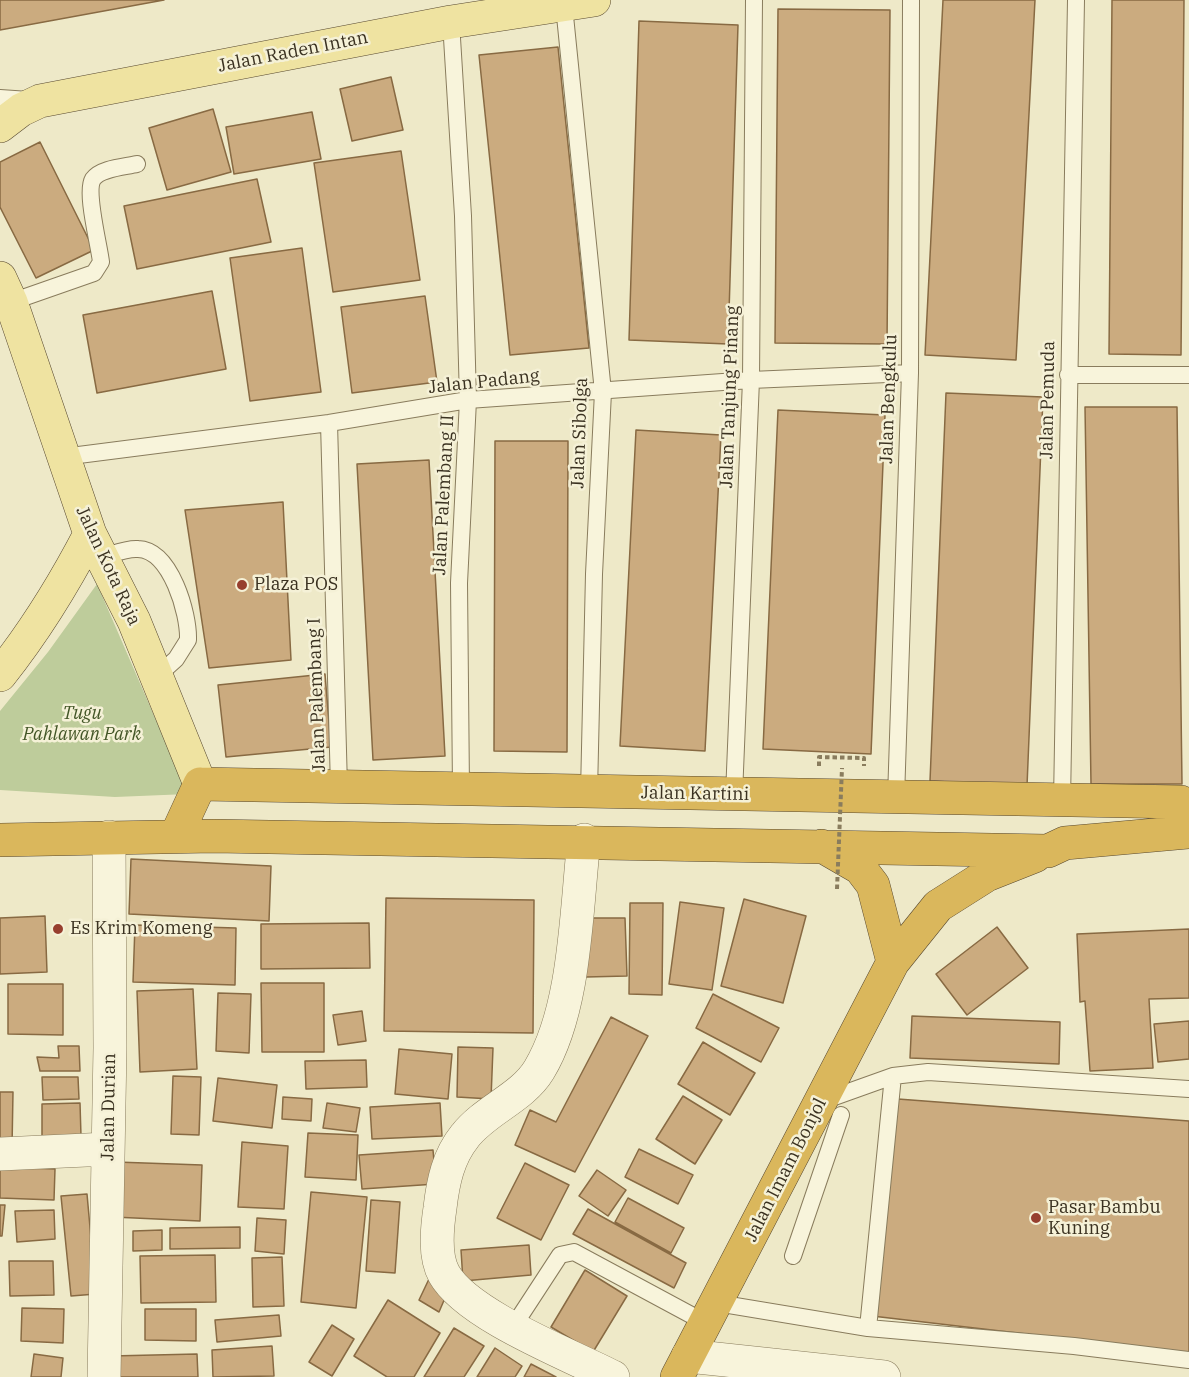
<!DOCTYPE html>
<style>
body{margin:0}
canvas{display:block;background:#eee9c8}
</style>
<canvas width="1189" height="1377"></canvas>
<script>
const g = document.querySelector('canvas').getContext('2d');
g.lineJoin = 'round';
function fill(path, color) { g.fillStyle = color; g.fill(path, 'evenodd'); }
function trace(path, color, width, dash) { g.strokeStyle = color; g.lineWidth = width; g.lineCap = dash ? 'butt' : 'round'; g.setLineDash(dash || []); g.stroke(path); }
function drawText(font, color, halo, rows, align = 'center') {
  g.font = font + ' "IBM Plex Serif",serif'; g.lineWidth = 5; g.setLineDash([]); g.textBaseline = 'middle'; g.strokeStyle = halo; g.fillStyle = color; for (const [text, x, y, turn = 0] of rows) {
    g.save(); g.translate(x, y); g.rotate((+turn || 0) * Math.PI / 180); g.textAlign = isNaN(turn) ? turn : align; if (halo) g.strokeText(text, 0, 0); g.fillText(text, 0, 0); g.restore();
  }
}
fill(new Path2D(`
 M97 584 188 794 115 797 0 790V711L48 652Z`), '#becc9b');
const building = new Path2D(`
 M0 0H164L0 30Z
 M943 0H1035L1016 360 925 355Z
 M1112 0H1184L1181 355 1109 354Z
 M778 9 890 10 887 344 775 343Z
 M639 21 738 25 728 344 629 340Z
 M558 47 589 348 510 355 479 55Z
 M391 77 403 130 352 141 340 89Z
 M213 109 231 172 167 190 149 128Z
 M312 112 321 159 234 174 226 127Z
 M40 142 94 250 36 278 0 207V162Z
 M401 151 420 280 333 292 314 163Z
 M257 179 271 242 137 269 124 206Z
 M302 248 321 392 250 401 230 258Z
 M212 291 226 369 97 393 83 315Z
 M425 296 437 382 352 393 341 307Z
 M946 393 1043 397 1027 786 930 781Z
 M1085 407H1177L1182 784H1091Z
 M778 410 885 415 871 754 763 749Z
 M636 430 721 435 705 751 620 746Z
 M495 441H568L567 752 494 751Z
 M429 460 445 756 373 760 357 464Z
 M283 502 291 660 209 668 185 510Z
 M325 674 331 747 226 757 218 685Z
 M131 859 271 866 269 921 129 914Z
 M386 898 534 900 533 1033 384 1031Z
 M744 899 806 916 783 1003 721 986Z
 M680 902 724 908 712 990 669 984Z
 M630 903H663L662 995 629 994Z
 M45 916 47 972 0 974V918Z
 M585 918H625L627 976 586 977Z
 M369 923 370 968 261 969V924Z
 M135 925 236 928 235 985 133 982Z
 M997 927 1028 968 967 1015 936 974Z
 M1189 929V998L1149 999 1153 1068 1090 1071 1085 1001 1080 1002 1077 934Z
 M261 983H324V1052H262Z
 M8 984H63V1035L8 1034Z
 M193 989 197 1069 140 1072 137 991Z
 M218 993 251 994 249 1053 216 1051Z
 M713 994 779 1028 761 1062 696 1028Z
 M362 1011 366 1041 338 1045 333 1015Z
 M912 1016 1060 1022 1059 1064 910 1058Z
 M611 1017 648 1036 575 1172 515 1145 530 1110 556 1122Z
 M1189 1021V1059L1158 1062 1154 1024Z
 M703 1042 755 1073 730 1115 678 1084Z
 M58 1046H79L80 1071H40L37 1057 59 1058Z
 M458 1047 493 1048 491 1099 457 1097Z
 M399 1049 452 1054 448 1099 395 1094Z
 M366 1060 367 1087 306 1089 305 1061Z
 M173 1076 201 1077 199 1135 171 1134Z
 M42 1077H78L79 1099 43 1100Z
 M218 1078 277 1085 272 1128 213 1121Z
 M0 1092H13L12 1148H0Z
 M683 1096 722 1120 695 1164 656 1139Z
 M283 1097 312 1099 311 1121 282 1119Z
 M898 1099 1189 1121V1353L872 1316Z
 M80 1103 81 1136H42V1104Z
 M327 1103 360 1108 356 1132 323 1128Z
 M440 1103 442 1136 372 1139 370 1107Z
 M308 1133 358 1135 356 1180 305 1177Z
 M242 1142 288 1146 284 1209 238 1207Z
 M639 1149 693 1175 678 1204 625 1177Z
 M433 1150 436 1184 362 1189 359 1155Z
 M116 1162 202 1165 200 1221 113 1217Z
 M525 1163 569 1185 541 1240 497 1218Z
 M0 1167 55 1169 54 1200 0 1198Z
 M597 1170 626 1190 608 1216 579 1196Z
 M311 1192 367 1197 356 1308 301 1302Z
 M87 1194 96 1294 71 1296 61 1196Z
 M628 1198 684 1228 671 1253 615 1222Z
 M371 1200 400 1202 395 1273 366 1271Z
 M0 1205H5L2 1236H0Z
 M588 1209 686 1263 674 1288 573 1234Z
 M54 1210 55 1239 17 1242 15 1211Z
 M257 1218 286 1220 284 1254 255 1251Z
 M240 1227V1248L170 1249V1228Z
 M162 1230V1250L133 1251V1231Z
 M529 1245 531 1275 463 1281 461 1250Z
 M215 1255 216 1302 141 1303 140 1256Z
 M282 1257 284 1306 253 1307 252 1258Z
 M9 1261H53L54 1295 10 1296Z
 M585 1270 627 1296 593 1352 551 1327Z
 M429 1279 448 1291 439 1312 419 1300Z
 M388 1300 440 1333 414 1377H387L354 1356Z
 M22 1308 64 1309 63 1343 21 1341Z
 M145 1309H196V1341L145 1340Z
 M279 1315 281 1336 217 1342 215 1320Z
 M332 1325 354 1339 332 1376 309 1362Z
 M454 1328 484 1346 464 1377H424Z
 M272 1346 274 1376 213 1377 212 1350Z
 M495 1348 522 1366 515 1377H477Z
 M34 1354 63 1358 61 1377H31Z
 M197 1354 198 1377H111V1356Z
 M531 1364 556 1377H524Z`);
fill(building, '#cbab7f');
trace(building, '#886a43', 1.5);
const lane = new Path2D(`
 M564 6 603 392 594 574 589 792
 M451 22 463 216 468 400 459 583 461 789
 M0 98 29 100
 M11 302 94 273 101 262C99 244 85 192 93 179 101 168 124 167 137 164
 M1068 375H1189
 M329 423 339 787
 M63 457 329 423 468 400 751 380 910 373
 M102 557C113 554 127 548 138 549 171 550 189 614 188 640L176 659 156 677
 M734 795 751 380 754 0
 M896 798 910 373 911 0
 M1062 801 1076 0
 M823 1101 893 1076 928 1072 1189 1089
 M793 1256 841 1115
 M717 1303 868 1328 1074 1346 1189 1360
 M513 1327 560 1255 574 1252 706 1323
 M868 1328 893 1076`);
const street = new Path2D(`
 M584 840C576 910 576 1009 539 1070 522 1098 485 1110 465 1136 448 1157 443 1182 440 1208 437 1228 434 1256 444 1274 467 1315 570 1355 613 1377
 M0 1154 108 1149
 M688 1356 884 1377
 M104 1377 110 1048 109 837`);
const primary = new Path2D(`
 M0 126 21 110 40 101 451 22 594 0
 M0 278 11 302 90 534 134 621 200 784
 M0 675C35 631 64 584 90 534`);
const highway = new Path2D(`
 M200 784 1181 802 1189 807
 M176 836 200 784
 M0 840 214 836 1048 851 1065 843 1189 832
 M822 846 860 868 873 885 893 962
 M677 1377 893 962 938 906 987 875 1035 856`);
trace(lane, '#897c5d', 18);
trace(street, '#897c5d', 34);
trace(primary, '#584931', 34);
trace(highway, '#584931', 34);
trace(new Path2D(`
 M819 766V757L864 758V766`), '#897c5d', 4, [4.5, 3]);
trace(lane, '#f8f4db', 16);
trace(street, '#f8f4db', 33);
trace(primary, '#efe3a1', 33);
trace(highway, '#dab75c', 33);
trace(new Path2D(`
 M837 889 842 768`), '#897c5d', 4, [4.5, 3]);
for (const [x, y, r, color] of [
 [242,585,6,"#973f2e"],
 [58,929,6,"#973f2e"],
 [1036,1218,6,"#973f2e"]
]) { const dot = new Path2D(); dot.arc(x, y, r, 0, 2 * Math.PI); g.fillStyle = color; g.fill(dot); trace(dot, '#f5f1d7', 2); }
drawText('18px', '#3a3120', '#f5f1d7', [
 ["Jalan Raden Intan",293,52,-11],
 ["Jalan Padang",484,382,-6],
 ["Jalan Tanjung Pinang",730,397,-88],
 ["Jalan Bengkulu",889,399,-88],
 ["Jalan Pemuda",1048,400,-89],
 ["Jalan Sibolga",580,433,-88],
 ["Jalan Palembang II",444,495,-87],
 ["Jalan Kota Raja",108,566,65],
 ["Jalan Palembang I",317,695,-92],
 ["Jalan Kartini",695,794,1],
 ["Jalan Durian",109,1107,-89],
 ["Jalan Imam Bonjol",786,1170,-63]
]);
drawText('18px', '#3a3120', '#f5f1d7', [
 ["Plaza POS",254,585],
 ["Es Krim Komeng",70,929],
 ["Pasar Bambu",1048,1208],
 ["Kuning",1048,1229]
], 'left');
drawText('italic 18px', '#435627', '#f5f1d7', [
 ["Tugu",82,714],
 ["Pahlawan Park",82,735]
]);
</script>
